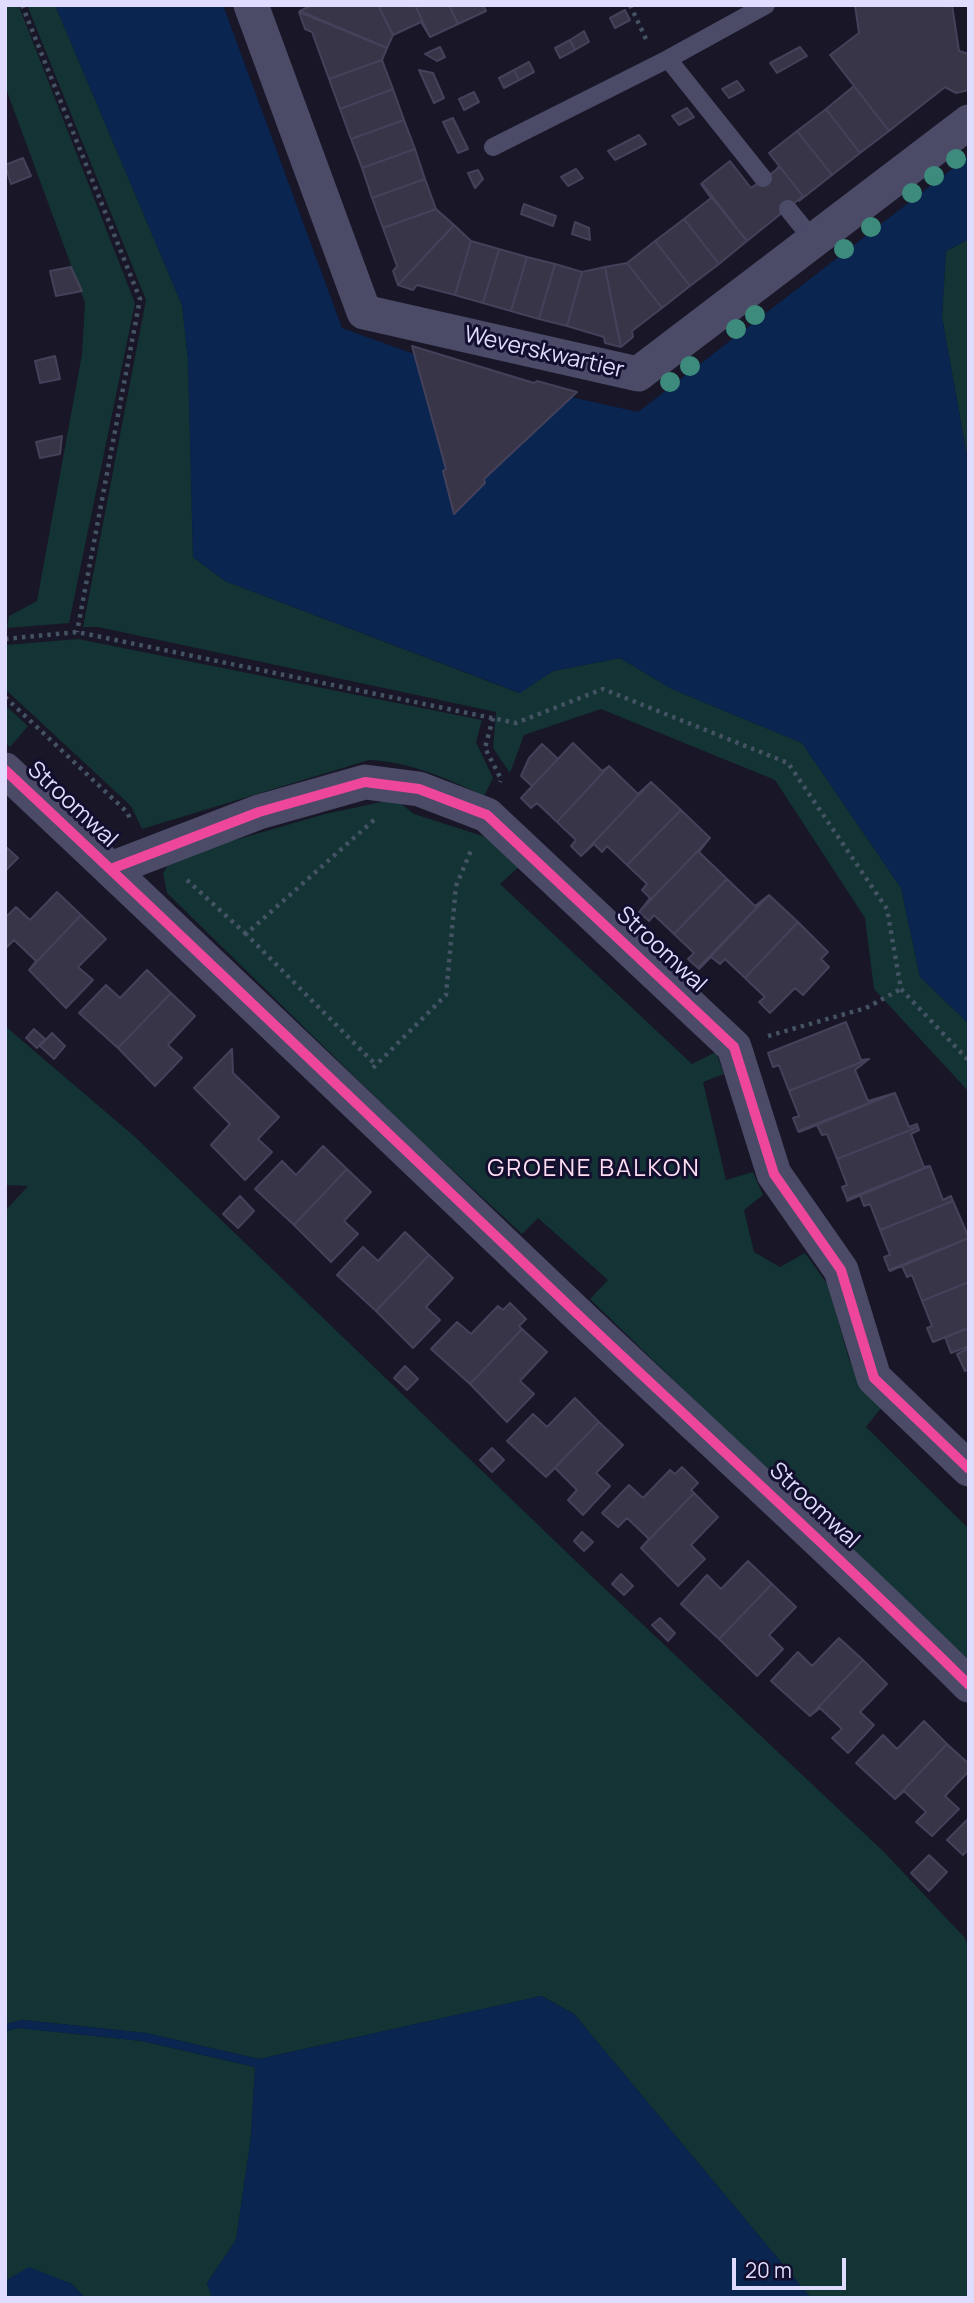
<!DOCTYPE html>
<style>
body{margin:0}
#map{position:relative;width:974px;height:2303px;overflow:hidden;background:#181627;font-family:Manrope,sans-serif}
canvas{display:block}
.frame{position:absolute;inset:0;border:7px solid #dfdcff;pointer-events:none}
.scale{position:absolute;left:732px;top:2258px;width:114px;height:32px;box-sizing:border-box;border:4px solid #dfdcff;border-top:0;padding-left:9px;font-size:21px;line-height:24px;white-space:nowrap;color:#dfdcff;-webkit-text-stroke:5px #130f2e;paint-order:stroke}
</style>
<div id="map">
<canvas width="974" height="2303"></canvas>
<div class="frame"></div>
<div class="scale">20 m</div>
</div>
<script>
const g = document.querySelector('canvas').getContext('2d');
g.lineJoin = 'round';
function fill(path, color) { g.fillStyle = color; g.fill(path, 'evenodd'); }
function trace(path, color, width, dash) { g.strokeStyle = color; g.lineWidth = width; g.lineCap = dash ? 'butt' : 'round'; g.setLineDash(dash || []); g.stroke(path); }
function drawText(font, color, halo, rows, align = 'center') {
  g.font = font + ' Manrope,sans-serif'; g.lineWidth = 6; g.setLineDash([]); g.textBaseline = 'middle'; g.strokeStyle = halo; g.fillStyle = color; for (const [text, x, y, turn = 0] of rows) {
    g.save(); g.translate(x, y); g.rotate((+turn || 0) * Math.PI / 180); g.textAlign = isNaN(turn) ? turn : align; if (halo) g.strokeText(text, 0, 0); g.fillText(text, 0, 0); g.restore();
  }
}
fill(new Path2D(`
 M5 5H18L20 9 135 303 69 623 7 628 9 616 37 601 82 354 85 303 5 86Z
 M27 5H55L182 305 188 359 193 557 225 581 519 693 553 671 620 658 672 689 802 743 901 888 920 977 969 1024V1092L874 989 865 918 775 780 601 709 524 735 510 773 493 748 496 712 98 627H83L146 300Z
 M969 239V467L942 317 946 251Z
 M78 639 482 720 476 742 493 778 484 796C446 778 411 762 369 760L142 829 131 806 5 689V645Z
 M5 705 28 726 10 747 5 743Z
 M395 799 414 814 495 840 520 866 500 884 692 1064 716 1052 724 1074 703 1082 726 1180 753 1172 763 1195 744 1210 754 1252 780 1267 805 1253 828 1285 849 1359 861 1385 882 1407 866 1427 969 1529V1666L590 1299 608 1280 538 1218 522 1234 408 1129 167 893 163 873 173 858 325 814Z
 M5 1026 134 1136 585 1570 884 1852 965 1938 969 1950V2298H811L574 2014 542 1996 259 2059 146 2033 23 2020 5 2024V1211L28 1186 5 1185Z
 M18 2028 142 2041 255 2067 251 2137 236 2240 207 2283 212 2298H85L72 2284 29 2268 5 2281V2031Z`), '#133334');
fill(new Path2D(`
 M55 5H223L342 328 414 354 446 469 455 513 485 483 484 479 571 397 638 412 969 156V239L946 251 942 317 969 467V1024L920 977 901 888 802 743 672 689 620 658 553 671 520 693 225 581 193 557 188 359 182 305Z
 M541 1996 574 2014 811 2298H212L207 2283 236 2240 251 2137 255 2067 142 2041 18 2028 5 2031V2024L23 2020 146 2033 259 2059Z
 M29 2267 72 2284 85 2298H5V2281Z`), '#092550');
const building = new Path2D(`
 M312 5H378L393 35 387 48 300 11Z
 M378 5H415L430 37 421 22 393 35Z
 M415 5H449L458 24 430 37Z
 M449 5H483L486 11 458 24Z
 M855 5H952L959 51 969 54V90L956 93 945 87 889 131 830 55 859 33Z
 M625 10 630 20 615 28 610 18Z
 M299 12 387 48 382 60 329 79 312 32 305 29Z
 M584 31 589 42 575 50 570 40Z
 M570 40 575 50 560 58 555 48Z
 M440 47 445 57 437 61 425 54Z
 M800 47 807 56 777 73 770 63Z
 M382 60 393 89 340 109 329 79Z
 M529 62 534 72 519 80 514 70Z
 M419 70 433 73 444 98 434 103Z
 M514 70 519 80 504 88 499 78Z
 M737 81 744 90 729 98 722 89Z
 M854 86 889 131 860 153 826 109Z
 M393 89 404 120 351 139 340 109Z
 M474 92 479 102 464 110 459 99Z
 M687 108 694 117 679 125 672 116Z
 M826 109 860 153 832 175 797 131Z
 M453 118 468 149 458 153 443 122Z
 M404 120 415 149 362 168 351 139Z
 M797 131 832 175 799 201 803 196 780 167 776 170 779 166 769 153Z
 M639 135 646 144 615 160 608 151Z
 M415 149 425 179 372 198 362 168Z
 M23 158 31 176 11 184 5 165Z
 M730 161 751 188 780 167 803 196 747 241 702 183Z
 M576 169 583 178 568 186 561 177Z
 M478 170 483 179 475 188 468 173Z
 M425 179 436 209 383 228 372 198Z
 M701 184 747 241 719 264 684 219 711 198Z
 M524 204 556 216 553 226 521 214Z
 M436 209 454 225 398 285 393 271 397 266 383 228Z
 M684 219 719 264 690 286 655 241Z
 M575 222 589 228 590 240 572 234Z
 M454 225 471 241 455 295 417 285 413 290 398 285Z
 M471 241 499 249 483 303 455 295Z
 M655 241 690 286 662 308 627 263Z
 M499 249 527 257 511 311 483 303Z
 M527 257 555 264 539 319 511 311Z
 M627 263 662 308 632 331 633 337 621 347 605 267Z
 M555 264 582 272 567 326 539 319Z
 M71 267 82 291 56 296 50 271Z
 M605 267 615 319 621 347 605 343 604 337 567 326 582 272Z
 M412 346 534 383 537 381 577 392 484 479 485 483 454 514 443 471 446 469Z
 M55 356 60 379 40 383 35 361Z
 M62 436 60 454 40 458 36 442Z
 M573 743 602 771 609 766 557 822 537 803 531 808 521 798Z
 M542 744 558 759 532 786 521 776 529 758Z
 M609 766 638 794 651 782 581 856 571 846 576 840 557 822Z
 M651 782 681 810 627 865 607 846 602 852 594 844 581 856Z
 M681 810 710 838 639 912 650 898 642 890 647 884 627 865Z
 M710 838 699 852 727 879 674 934 654 915 649 921 639 912Z
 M5 846 18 858 5 871Z
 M727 879 755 906 769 895 698 968 688 959 694 953 674 934Z
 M57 892 81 915 29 970 36 961 14 940 5 949V918L16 907 30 920Z
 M769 895 798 922 745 978 725 959 720 964 711 957 699 969Z
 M81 915 106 939 78 967 93 980 66 1008 29 970Z
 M798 922 828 952 821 959 829 967 803 995 795 988 770 1013 759 1002 765 997 745 978Z
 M147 970 171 993 118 1048 79 1013 106 985 120 998Z
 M171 993 195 1016 168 1045 182 1058 155 1086 118 1048Z
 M846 1022 861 1060 869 1059 789 1091 779 1065 773 1067 768 1053Z
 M34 1029 45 1039 37 1048 26 1038Z
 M52 1033 65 1046 54 1059 40 1046Z
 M232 1049 233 1073 279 1117 258 1139 272 1152 245 1180 211 1145 230 1124 194 1088Z
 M869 1059 855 1070 868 1101 895 1093 798 1131 793 1118 799 1116 789 1091Z
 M895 1093 909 1127 917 1124 918 1127 837 1159 827 1134 822 1135 817 1125 799 1132Z
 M918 1127 919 1130 911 1134 924 1167 930 1166 847 1199 842 1187 847 1185 837 1159Z
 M323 1146 347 1169 294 1225 255 1189 282 1161 296 1175Z
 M930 1166 943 1200 951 1196 953 1201 880 1230 870 1204 864 1206 860 1195 847 1201Z
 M347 1169 371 1192 344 1221 358 1234 331 1262 294 1225Z
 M240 1196 254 1211 238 1228 223 1214Z
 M953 1201 969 1238 889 1270 884 1257 890 1255 880 1230Z
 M405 1232 429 1255 376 1311 337 1275 363 1247 378 1261Z
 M969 1238V1282L922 1301 912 1275 907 1277 902 1266 890 1271Z
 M429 1255 453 1278 426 1307 440 1320 413 1348 376 1311Z
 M969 1282V1328L933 1342 927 1328 932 1326 922 1301Z
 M510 1303 526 1319 519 1326 522 1329 470 1384 431 1349 457 1322 471 1334 498 1306 503 1310Z
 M969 1328V1346L951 1353 945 1337Z
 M522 1329 547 1352 520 1381 534 1394 507 1422 470 1384Z
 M969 1348V1369L965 1371 957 1354Z
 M405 1366 418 1379 407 1390 394 1378Z
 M575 1398 599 1422 546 1477 507 1441 533 1414 547 1427Z
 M599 1422 623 1445 596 1473 610 1486 583 1515 568 1500 577 1490 555 1468 546 1477Z
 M492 1448 504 1460 492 1472 480 1460Z
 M682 1467 698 1483 691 1490 694 1493 641 1548 649 1539 627 1518 618 1527 602 1513 629 1485 643 1498 670 1470 675 1474Z
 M694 1493 718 1517 691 1545 705 1559 678 1586 641 1548Z
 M582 1532 593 1542 584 1551 574 1541Z
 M748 1561 772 1584 719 1639 681 1604 707 1575 721 1589Z
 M621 1574 633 1586 624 1595 612 1584Z
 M772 1584 796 1607 769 1635 783 1649 757 1676 719 1639Z
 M660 1618 675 1633 668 1641 652 1625Z
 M839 1638 863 1660 810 1716 771 1681 798 1652 812 1666Z
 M863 1660 887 1684 860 1712 874 1725 848 1753 832 1738 842 1729 820 1708 810 1716Z
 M924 1721 947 1744 895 1799 856 1763 883 1735 897 1749Z
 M947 1744 969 1764V1771L945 1796 959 1809 932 1836 916 1822 926 1812 904 1791 895 1799Z
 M969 1818V1849L963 1855 947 1840Z
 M929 1855 947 1872 929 1891 911 1873Z`);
fill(building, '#383548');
trace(building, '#45415a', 2);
trace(new Path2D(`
 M22 5 140 299 77 632
 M630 5 646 39
 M5 639 77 632 516 723 603 689 788 763 887 909 901 989 969 1061
 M5 697 127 812 131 821
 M493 718 485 748 501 779 500 782
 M374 820 246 934 376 1065
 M187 880 246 934
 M768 1036 866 1008 901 989
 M373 1068 446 995 456 886 472 848`), '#445364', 4.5, [3.5, 5]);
trace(new Path2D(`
 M668 59 766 5
 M493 147 668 59 763 178
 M788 209 814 241`), '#4b4b68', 18);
trace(new Path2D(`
 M251 5 364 312 638 374 969 122
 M5 770C195 948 383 1129 571 1308 704 1434 839 1556 969 1685
 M111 869 259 812 365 782 419 789 487 815 734 1047 774 1174 841 1270 874 1378 969 1469`), '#4b4b68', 35);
trace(new Path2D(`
 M5 770C195 948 383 1129 571 1308 704 1434 839 1556 969 1685
 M111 869 259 812 365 782 419 789 487 815 734 1047 774 1174 841 1270 874 1378 969 1469`), '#ed469a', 10);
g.fillStyle = '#3d8b7c';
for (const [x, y] of [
 [956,159],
 [934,176],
 [912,193],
 [871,227],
 [844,249],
 [755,315],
 [736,329],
 [690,366],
 [670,382]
]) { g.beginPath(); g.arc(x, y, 10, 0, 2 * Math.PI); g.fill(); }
drawText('23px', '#dfdcff', '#130f2e', [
 ["Weverskwartier",544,353,13],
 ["Stroomwal",72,805,43],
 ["Stroomwal",661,950,43],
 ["Stroomwal",814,1506,43]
]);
g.letterSpacing = '2px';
drawText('24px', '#ffdef4', '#130f2e', [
 ["GROENE BALKON",594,1169]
]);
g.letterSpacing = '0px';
</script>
